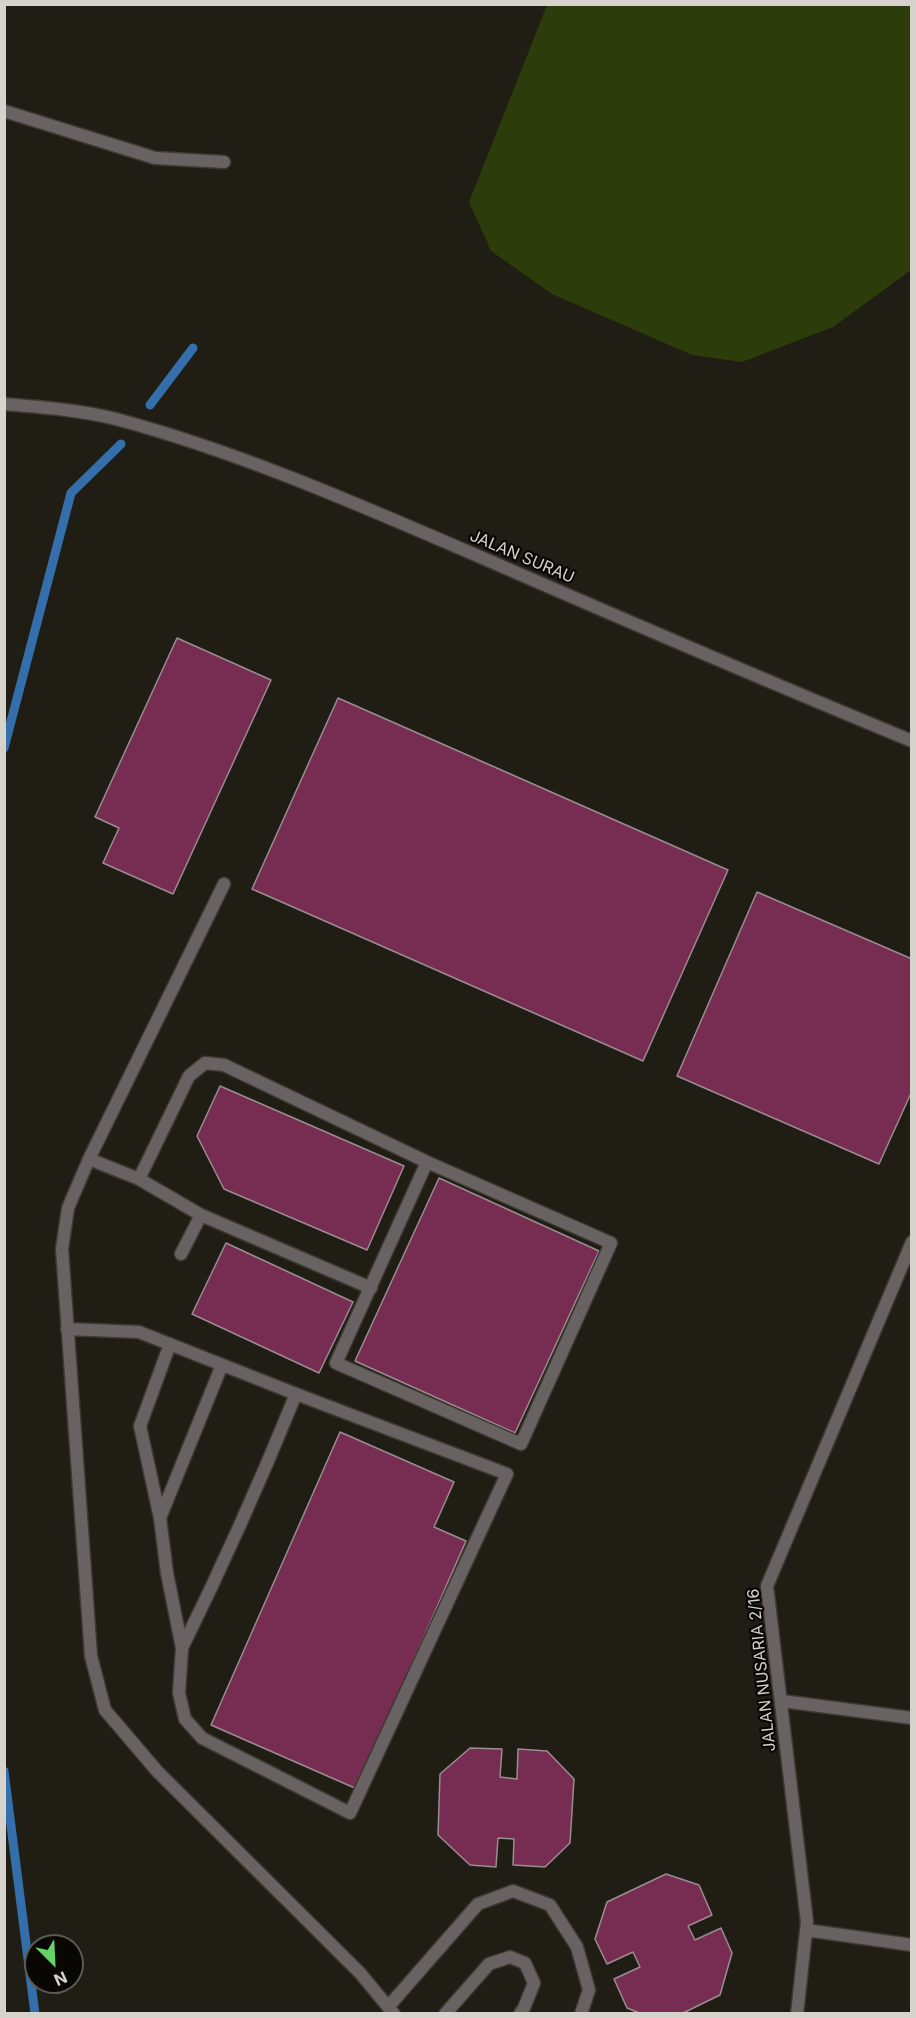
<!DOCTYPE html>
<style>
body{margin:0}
#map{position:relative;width:916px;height:2018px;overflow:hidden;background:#201d14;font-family:Inter,sans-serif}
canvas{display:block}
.frame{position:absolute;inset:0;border:6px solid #d6d3cd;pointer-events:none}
.north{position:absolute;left:24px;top:1934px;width:60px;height:60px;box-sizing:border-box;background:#090704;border:2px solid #5b5954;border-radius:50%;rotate:156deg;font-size:16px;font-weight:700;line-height:24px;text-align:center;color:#d6d3cd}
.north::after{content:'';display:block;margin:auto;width:21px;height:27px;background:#64d468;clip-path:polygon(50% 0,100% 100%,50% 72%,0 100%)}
</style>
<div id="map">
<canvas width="916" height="2018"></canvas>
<div class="frame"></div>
<div class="north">N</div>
</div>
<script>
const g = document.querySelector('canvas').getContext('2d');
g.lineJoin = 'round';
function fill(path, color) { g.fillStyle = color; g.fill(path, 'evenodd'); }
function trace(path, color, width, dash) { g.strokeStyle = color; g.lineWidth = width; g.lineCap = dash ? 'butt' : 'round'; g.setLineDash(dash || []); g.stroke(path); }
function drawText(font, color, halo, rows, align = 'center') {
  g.font = font + ' Inter,sans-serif'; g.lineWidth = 4.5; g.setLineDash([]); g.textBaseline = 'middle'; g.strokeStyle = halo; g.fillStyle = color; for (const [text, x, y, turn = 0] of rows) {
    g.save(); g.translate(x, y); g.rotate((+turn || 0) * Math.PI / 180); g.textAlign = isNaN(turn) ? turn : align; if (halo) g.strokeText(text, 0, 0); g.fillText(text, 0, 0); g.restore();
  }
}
fill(new Path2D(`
 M547 5H911V270L833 327 742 362 692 355 552 294 491 251 469 202Z`), '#2c3c0a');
trace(new Path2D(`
 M150 405 193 348
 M4 748 71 493 121 444
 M4 1771 35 2014`), '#346eab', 9);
const building = new Path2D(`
 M177 638 271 680 173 894 103 863 119 828 95 817Z
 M338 698 728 870 643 1061 252 889Z
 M757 892 912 959V1091L879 1164 677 1076Z
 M220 1086 404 1166 367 1250 224 1189 197 1136Z
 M439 1178 599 1251 515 1433 355 1361Z
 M226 1243 353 1302 319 1373 192 1314Z
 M340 1432 454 1482 434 1527 466 1541 357 1789 211 1725Z
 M470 1748 502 1749 500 1777 517 1779 518 1749 547 1751 574 1779 570 1843 545 1867 513 1865 514 1839 498 1838 496 1867 470 1865 438 1835 440 1774Z
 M666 1874 699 1885 712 1915 688 1926 695 1940 721 1928 732 1953 720 1995 681 2014H642L627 2008 614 1979 640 1967 633 1952 607 1964 595 1939 607 1902Z`);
fill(building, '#772c51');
trace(building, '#9a8d92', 1.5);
const lane = new Path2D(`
 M224 884 89 1159 68 1208 62 1249 91 1656 105 1710 157 1771 360 1973 394 2014
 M89 1159 139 1179 201 1215 371 1288
 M139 1179 189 1076 205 1063 224 1065 427 1162 611 1243 521 1444 336 1363 427 1162
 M181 1254 201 1215
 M67 1329 139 1332 296 1394C261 1480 223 1565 182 1648L167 1573 160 1518 140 1426 170 1344
 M160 1518 222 1365
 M182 1648 179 1693 185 1719 202 1738 350 1813 507 1474 296 1394
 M388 2007 478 1904 513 1891 550 1905 577 1947 589 1990 581 2014
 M445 2014 489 1964 510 1957 525 1963 534 1983 524 2008 520 2014`);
const street = new Path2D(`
 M4 111 155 158 224 162
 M4 404C41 407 80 410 116 419 243 453 364 507 485 559 627 621 769 682 912 741
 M782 1701 912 1718
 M806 1930 912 1945
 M797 2014 807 1922 767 1586 912 1242`);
trace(lane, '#3d3a32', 15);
trace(street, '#3d3a32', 15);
trace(lane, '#686263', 12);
trace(street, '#686263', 12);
drawText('16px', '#d6d3cd', '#090704', [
 ["JALAN SURAU",522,557,23],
 ["JALAN NUSARIA 2/16",762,1670,-96]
]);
</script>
